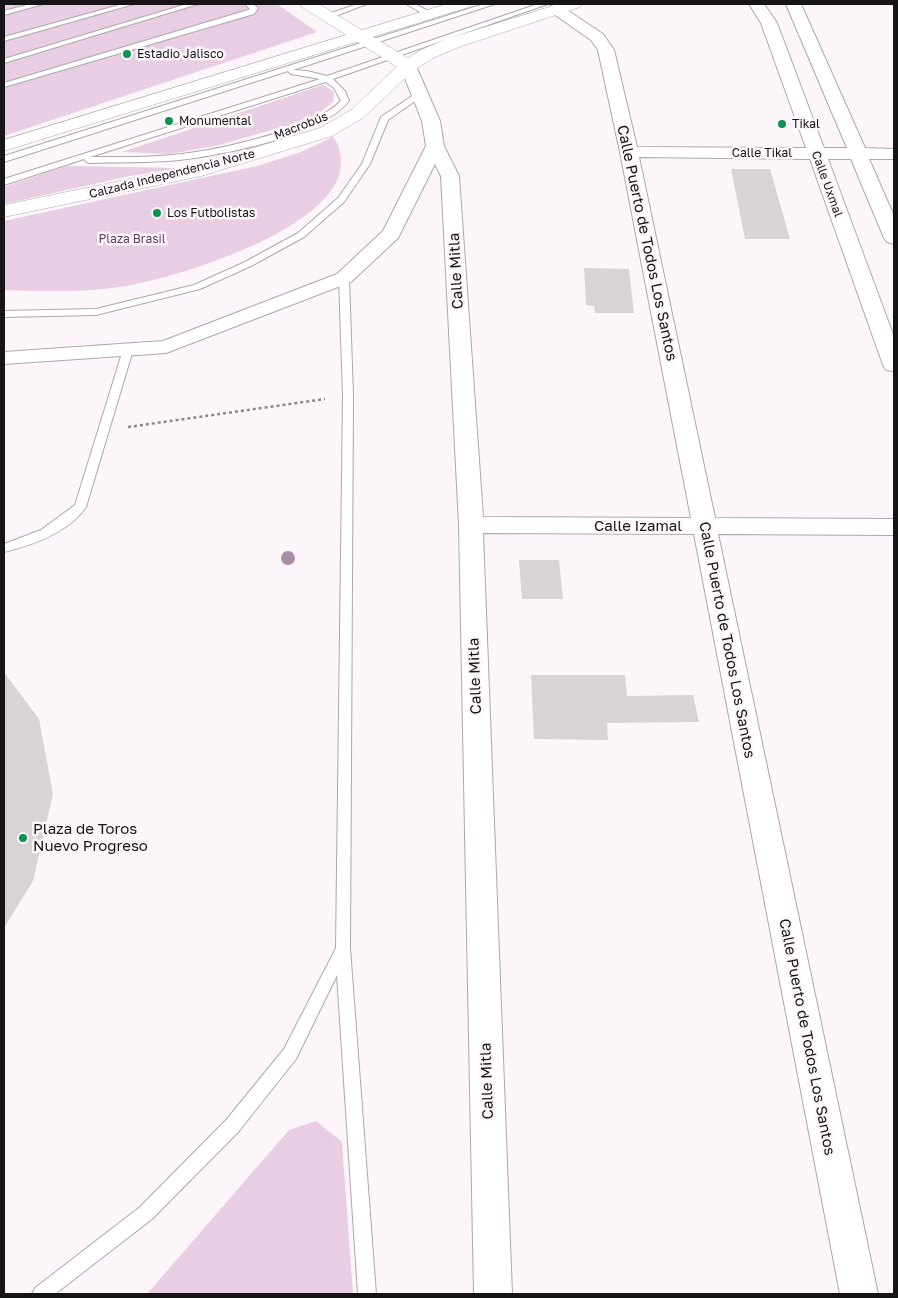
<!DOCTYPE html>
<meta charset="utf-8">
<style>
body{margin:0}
#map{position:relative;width:898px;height:1298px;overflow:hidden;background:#fcf6fb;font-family:"Golos Text",sans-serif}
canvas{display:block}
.frame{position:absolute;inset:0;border:5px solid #161416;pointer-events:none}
</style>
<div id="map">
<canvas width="898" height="1298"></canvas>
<div class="frame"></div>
</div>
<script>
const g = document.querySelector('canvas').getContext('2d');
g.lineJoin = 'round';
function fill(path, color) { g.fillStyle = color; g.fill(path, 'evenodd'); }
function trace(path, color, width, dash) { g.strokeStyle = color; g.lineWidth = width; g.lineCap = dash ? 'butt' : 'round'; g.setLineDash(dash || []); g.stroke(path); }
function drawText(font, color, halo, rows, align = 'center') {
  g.font = font + ' "Golos Text",sans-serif'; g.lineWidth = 5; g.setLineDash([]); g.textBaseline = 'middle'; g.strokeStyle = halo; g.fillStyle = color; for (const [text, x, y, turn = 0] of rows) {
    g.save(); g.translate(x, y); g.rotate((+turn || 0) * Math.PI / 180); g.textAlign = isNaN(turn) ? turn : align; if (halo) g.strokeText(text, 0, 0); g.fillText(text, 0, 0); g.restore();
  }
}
fill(new Path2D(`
 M4 4H277L317 32 4 136Z
 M323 85 334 92 333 102 319 113 289 125 219 145 171 154 122 152Z
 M333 137C340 145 341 154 341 165 337 227 187 274 136 284 93 293 48 292 4 290V221L257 166 301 152Z
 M66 166 179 168 125 177 4 204V187Z
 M316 1121 342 1142 353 1294H147L289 1130Z`), '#e8cde3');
fill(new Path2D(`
 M731 169H770L790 239H745Z
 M584 268 629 269 634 313H595L594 306 586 305Z
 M519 560H559L563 599H522Z
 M4 672 39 719 53 794 33 881 4 928Z
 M531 675H625L627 696 693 695 699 722 607 723 608 740 534 739Z`), '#d9d3d8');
const service = new Path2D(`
 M31 4H43L4 15V11Z
 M123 4H134L4 41V37Z
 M187 4H198L4 63V59Z
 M245 4H253L258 8 254 14 4 87V83L248 10 250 9Z
 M357 4H367L330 18 323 16Z
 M406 4H415L434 14 427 16Z
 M484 4H495L293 70 307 71 327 76 538 4H548L333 79 345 91 349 101C321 136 223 155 179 160 149 163 118 162 88 163L84 159 4 185V179L320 79 291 74 288 71 4 162V156ZM326 82 334 88 341 101C324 117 302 125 280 132 248 142 215 150 182 154 152 158 121 157 90 157Z
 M418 92 425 94 388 120 370 164 344 202 304 237 251 266 200 289 96 315 4 317V311L96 309 194 285 245 262 298 233 338 198 362 164 381 117Z
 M344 275 349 278 353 396 350 948 376 1294H358L337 975 296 1059 239 1131 152 1219 55 1294H32L35 1288 140 1207 227 1119 284 1049 336 948 343 396 339 278Z
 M128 347 133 350 86 507C68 533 33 545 4 552V544L41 530 75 505 123 350Z`);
const minor = new Path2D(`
 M556 4 561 6 603 34 614 50 637 147 806 148 761 23 749 4H764L777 23 824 148H847L786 4H801L865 148 894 149V159H869L894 216V244L887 242 884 238 851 159H828L894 337V371L886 370 883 365 810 159 639 157 715 518 894 519V535L718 534 878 1294H840L694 534 483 533 512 1294H474L459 525 441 176 435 164 398 238 351 282 166 353 4 364V352L163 341 337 274 383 231 426 146 422 121 400 66 402 63H414L416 66 440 121 444 146 459 176 483 517 691 518 620 152 598 50 591 40 551 12 548 9 551 6Z`);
const tertiary = new Path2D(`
 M300 4H319L414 62 417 66 414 70 408 71 402 70 302 7Z`);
const primary = new Path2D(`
 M447 4H471L469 7 4 151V140Z
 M559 4H582L580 7 459 47 433 58 414 70 363 118 332 136 201 176 4 217V205L197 165 320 128 351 110 402 62 421 50 447 39Z`);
trace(service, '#ada7ab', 2);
trace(minor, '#ada7ab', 2);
trace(tertiary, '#ada7ab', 1);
trace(primary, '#ada7ab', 1);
trace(new Path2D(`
 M128 427 325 399`), '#8a8689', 2.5, [3, 3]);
fill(service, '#fff');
fill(minor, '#fff');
fill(tertiary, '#fff');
fill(primary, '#fff');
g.fillStyle = '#a98fa5';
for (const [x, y] of [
 [288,558]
]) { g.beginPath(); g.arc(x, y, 7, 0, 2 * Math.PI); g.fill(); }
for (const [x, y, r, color] of [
 [127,54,5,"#099250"],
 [169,121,5,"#099250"],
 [782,124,5,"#099250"],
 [157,213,5,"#099250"],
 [23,838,5,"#099250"]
]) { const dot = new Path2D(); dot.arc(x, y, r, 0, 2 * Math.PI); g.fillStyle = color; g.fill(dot); trace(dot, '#fcf6fb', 2); }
drawText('12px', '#161416', '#fcf6fb', [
 ["Estadio Jalisco",137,54],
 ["Monumental",179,121],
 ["Tikal",792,124],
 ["Los Futbolistas",167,213]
], 'left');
drawText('12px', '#161416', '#fcf6fb', [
 ["Macrobús",301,126,-21],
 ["Calle Tikal",762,153],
 ["Calzada Independencia Norte",172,174,-14],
 ["Calle Uxmal",827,184,70]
]);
drawText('12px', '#653b5f', '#fcf6fb', [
 ["Plaza Brasil",132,239]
]);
drawText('15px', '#161416', '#fcf6fb', [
 ["Calle Puerto de Todos Los Santos",647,243,78],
 ["Calle Mitla",456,271,-93],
 ["Calle Izamal",638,526],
 ["Calle Puerto de Todos Los Santos",727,640,79],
 ["Calle Mitla",475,676,-92],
 ["Calle Puerto de Todos Los Santos",807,1037,79],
 ["Calle Mitla",487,1081,-92]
]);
drawText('15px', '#161416', '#fcf6fb', [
 ["Plaza de Toros",33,829],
 ["Nuevo Progreso",33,846]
], 'left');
</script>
